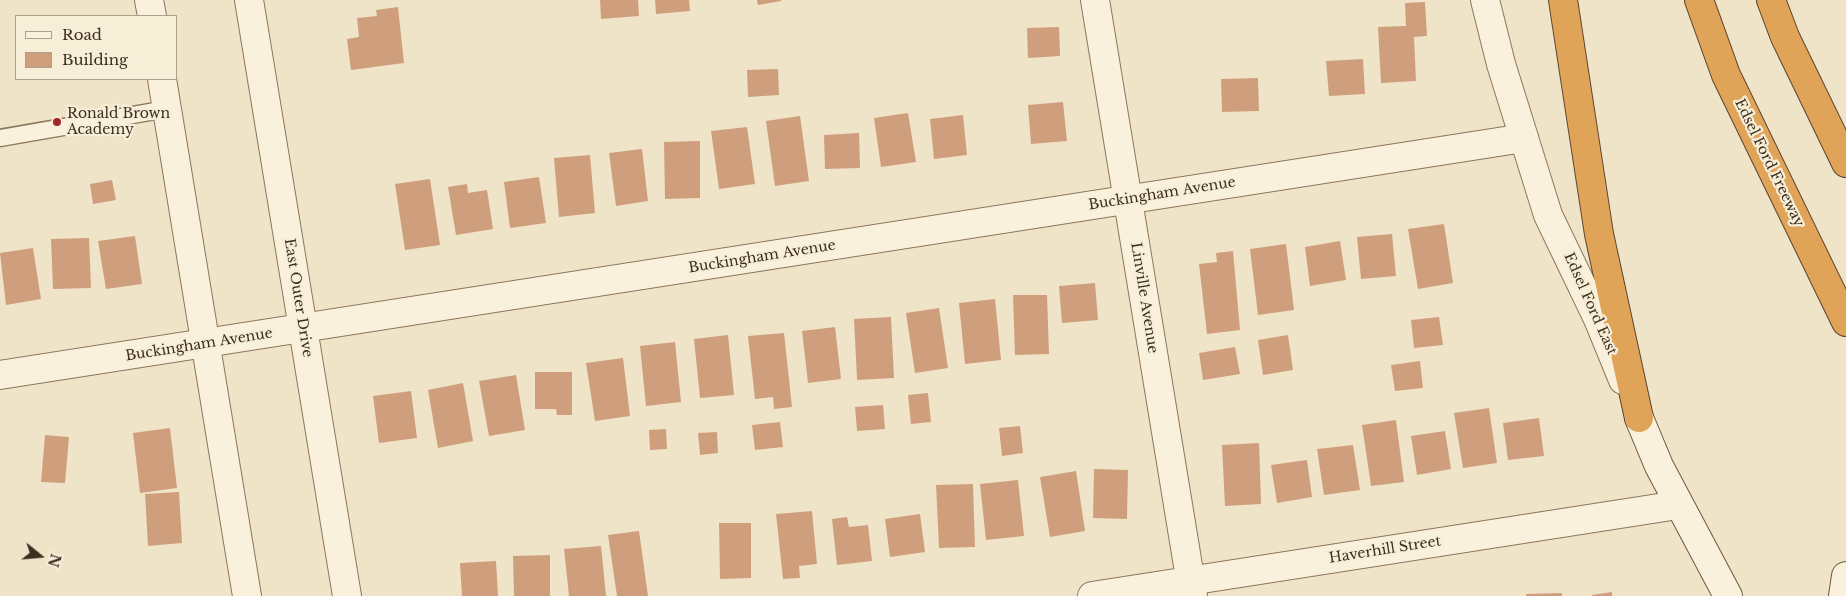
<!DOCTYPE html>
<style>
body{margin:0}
#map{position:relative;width:1846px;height:596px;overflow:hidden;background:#f0e4c8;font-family:"Libre Baskerville",serif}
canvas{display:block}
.legend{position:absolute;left:15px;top:15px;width:162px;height:65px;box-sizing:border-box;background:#f7eed8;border:1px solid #ada18e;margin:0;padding:6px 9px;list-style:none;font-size:15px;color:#3d2e20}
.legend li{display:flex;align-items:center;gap:10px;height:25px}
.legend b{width:25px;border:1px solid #ada18e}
.north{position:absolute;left:15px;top:531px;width:50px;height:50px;-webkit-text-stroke:4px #f7eed8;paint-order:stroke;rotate:107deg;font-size:14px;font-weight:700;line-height:20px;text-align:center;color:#3d2e20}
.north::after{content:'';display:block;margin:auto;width:18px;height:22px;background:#3d2e20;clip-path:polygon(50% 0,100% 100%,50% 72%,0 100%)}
</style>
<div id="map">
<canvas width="1846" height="596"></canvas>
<ul class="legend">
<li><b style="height:6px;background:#faf1dc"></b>Road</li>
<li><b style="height:14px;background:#cf9f7d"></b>Building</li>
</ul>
<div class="north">N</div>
</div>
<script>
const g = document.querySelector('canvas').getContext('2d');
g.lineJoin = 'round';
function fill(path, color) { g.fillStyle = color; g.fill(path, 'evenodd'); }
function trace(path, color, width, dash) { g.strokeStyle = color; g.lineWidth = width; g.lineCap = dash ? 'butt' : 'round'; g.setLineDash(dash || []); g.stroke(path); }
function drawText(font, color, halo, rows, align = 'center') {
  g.font = font + ' "Libre Baskerville",serif'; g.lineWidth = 4.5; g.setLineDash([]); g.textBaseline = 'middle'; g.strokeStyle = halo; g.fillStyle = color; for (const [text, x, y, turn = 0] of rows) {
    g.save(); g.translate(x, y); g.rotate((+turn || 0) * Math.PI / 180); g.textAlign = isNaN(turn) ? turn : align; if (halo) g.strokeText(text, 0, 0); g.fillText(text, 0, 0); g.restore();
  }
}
fill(new Path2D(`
 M600 0H638L639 16 601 19Z
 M655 0H689L690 11 656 14Z
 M757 0H781V1L758 5Z
 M1425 2 1427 36 1414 37 1416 81 1381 83 1378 27 1406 26 1405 3Z
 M398 7 404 63 351 70 347 39 359 37 357 18 377 16 376 10Z
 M1059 27 1060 56 1028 58 1027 28Z
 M1363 59 1365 94 1329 96 1326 61Z
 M778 69 779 95 748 97 747 70Z
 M1258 78 1259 111 1222 112 1221 79Z
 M1063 102 1067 141 1031 144 1028 105Z
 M908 113 916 162 881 167 874 118Z
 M963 115 967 155 934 159 930 119Z
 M800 116 809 181 775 186 766 121Z
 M747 127 755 184 719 189 711 131Z
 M859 133 860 168 825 169 824 135Z
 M700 141V198L665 199 664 142Z
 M642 149 648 201 616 206 609 153Z
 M590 155 595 213 559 217 554 158Z
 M539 177 546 223 510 228 504 182Z
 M430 179 440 245 405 250 395 184Z
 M112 180 116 200 93 204 90 184Z
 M467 184 468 193 487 190 493 229 456 235 448 187Z
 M1444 224 1453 283 1418 289 1408 229Z
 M1392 234 1396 276 1361 279 1357 237Z
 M135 236 142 284 106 289 98 241Z
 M89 238 91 288 53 289 51 239Z
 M1340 241 1346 280 1310 286 1305 247Z
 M1286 244 1294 310 1258 315 1250 249Z
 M33 248 41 299 6 305 0 253Z
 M1233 251 1240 330 1207 334 1199 264 1217 262 1216 253Z
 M1095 283 1098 320 1062 323 1059 286Z
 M1013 295H1047L1049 354 1015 355Z
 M995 299 1001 360 965 364 959 303Z
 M939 308 948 368 915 373 906 313Z
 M891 317 894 378 857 380 854 319Z
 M1439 317 1443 345 1414 348 1411 320Z
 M835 327 841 379 808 383 802 331Z
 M784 333 792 407 774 409 773 397 755 399 748 336Z
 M728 335 734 395 700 398 694 339Z
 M1288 335 1293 370 1263 375 1258 340Z
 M675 342 681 402 646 406 640 346Z
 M1235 347 1240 374 1203 380 1199 353Z
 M623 358 630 416 595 421 586 363Z
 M1420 361 1423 388 1395 391 1391 365Z
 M535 372H572V415H557L556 409H535Z
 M516 375 525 430 489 436 479 381Z
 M463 383 473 441 438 448 428 390Z
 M411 391 417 438 379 443 373 396Z
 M928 393 931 422 911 424 908 395Z
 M883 405 885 429 857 431 855 407Z
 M1489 408 1497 463 1463 468 1454 413Z
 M1539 418 1544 456 1508 460 1503 423Z
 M1396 420 1404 482 1371 486 1362 425Z
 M780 422 783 447 755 450 752 425Z
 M1020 426 1023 453 1002 456 999 428Z
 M170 428 177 488 140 493 133 433Z
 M666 429 667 449 650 450 649 430Z
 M1445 431 1451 469 1417 475 1411 436Z
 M717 432 718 453 700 455 698 433Z
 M45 435 69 437 65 483 41 482Z
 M1259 443 1261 504 1225 506 1222 445Z
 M1353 445 1360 490 1324 495 1317 449Z
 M1307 460 1312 497 1277 503 1271 465Z
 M1094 469 1128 470 1127 519 1093 518Z
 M1076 471 1085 531 1050 537 1040 477Z
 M1018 480 1024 536 986 540 980 484Z
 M973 484 975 547 939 548 936 485Z
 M179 492 182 543 148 546 145 494Z
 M812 511 817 564 799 566 800 578 783 579 776 514Z
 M920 514 925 552 890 557 885 519Z
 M847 517 849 527 868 525 872 561 837 565 832 519Z
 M719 523H751V578L720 579Z
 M639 531 648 596H617L608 535Z
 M601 546 606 596H569L564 549Z
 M550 555V596H514L513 556Z
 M496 561 498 596H462L460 563Z
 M1612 592V596H1592V595Z
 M1562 593V596H1526V594Z`), '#cf9f7d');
const service = new Path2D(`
 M0 138 167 109`);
const minor = new Path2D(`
 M1095 0 1193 596
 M0 375 1524 138
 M1092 596 1678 505`);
const tertiary = new Path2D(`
 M149 0 152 16
 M249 0 347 596
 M1485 0 1501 64 1548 215 1598 319 1623 380
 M162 79 247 596`);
const secondary = new Path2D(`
 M1639 418 1659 466 1728 596
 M1843 596 1846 576`);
const motorway = new Path2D(`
 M1563 0 1599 234 1639 418
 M1699 0 1726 75 1846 322
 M1771 0 1785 37 1846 163`);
trace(service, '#8d765c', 19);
trace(minor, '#8d765c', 30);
trace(tertiary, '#8d765c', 30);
trace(secondary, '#6f573f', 30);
trace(motorway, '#5b4430', 30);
trace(service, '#faf1dc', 16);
trace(minor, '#faf1dc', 28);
trace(tertiary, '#faf1dc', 28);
trace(secondary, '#faf1dc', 28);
trace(motorway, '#e0a458', 28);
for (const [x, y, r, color] of [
 [57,122,5,"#9e2a2b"]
]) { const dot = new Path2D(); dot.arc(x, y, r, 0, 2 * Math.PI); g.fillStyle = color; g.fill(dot); trace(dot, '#f7eed8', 2); }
drawText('14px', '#3d2e20', '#f7eed8', [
 ["Ronald Brown",67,114],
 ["Academy",67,130]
], 'left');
drawText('14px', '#3d2e20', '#f7eed8', [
 ["Edsel Ford Freeway",1769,163,64],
 ["Buckingham Avenue",1162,194,-9],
 ["Buckingham Avenue",762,257,-9],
 ["East Outer Drive",298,298,81],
 ["Linville Avenue",1144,298,81],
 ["Edsel Ford East",1590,304,66],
 ["Buckingham Avenue",199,345,-9],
 ["Haverhill Street",1385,550,-9]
]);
</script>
